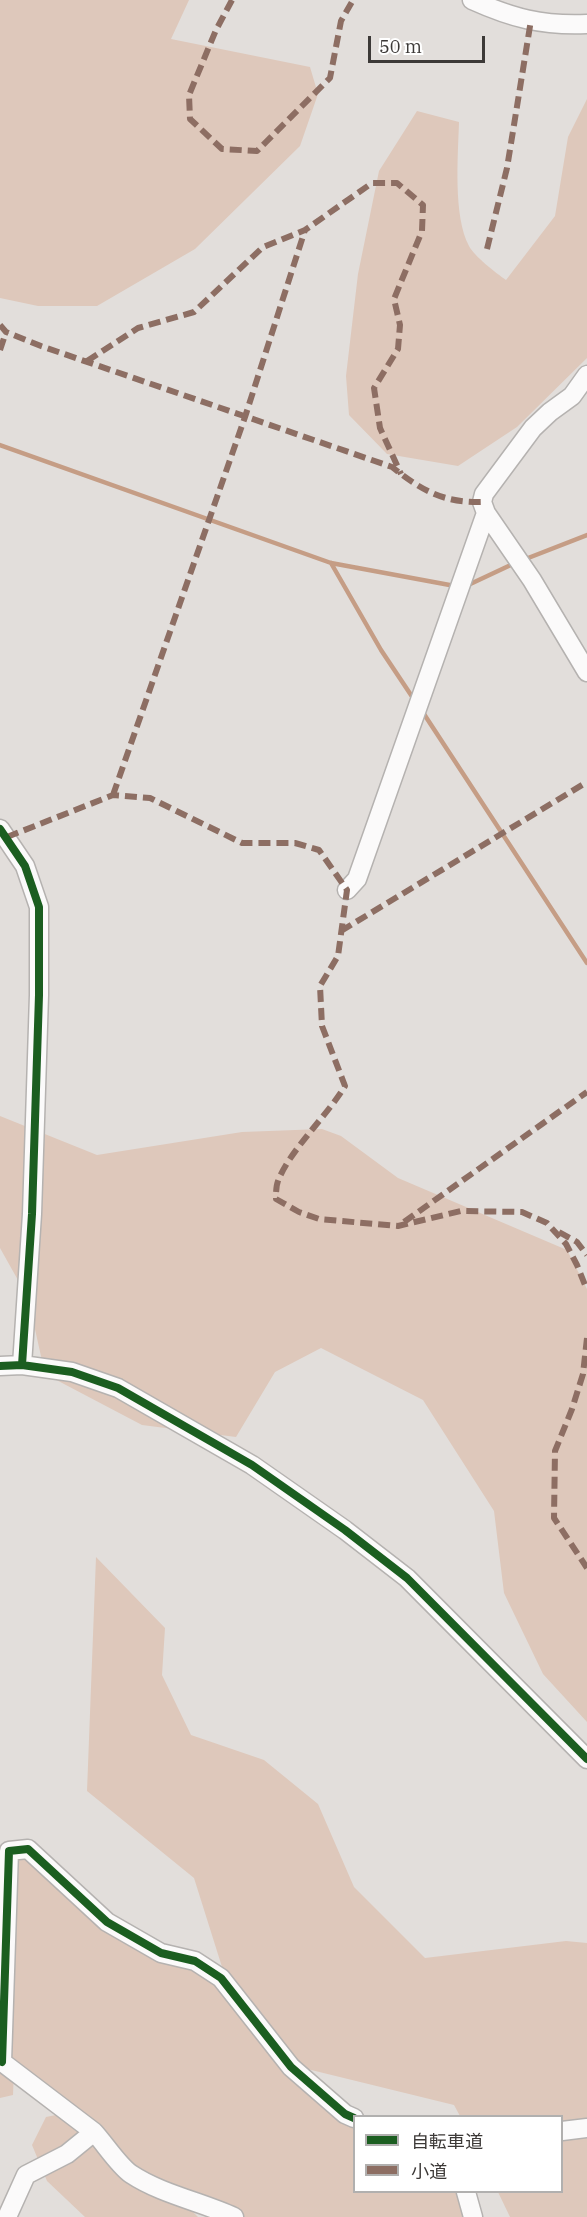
<!DOCTYPE html>
<meta charset="utf-8">
<style>
body{margin:0}
#map{position:relative;width:587px;height:2217px;overflow:hidden;background:#e2dedb;font-family:"IBM Plex Serif","Noto Sans JP",serif}
canvas{display:block}
.legend{position:absolute;left:353px;top:2115px;width:210px;height:78px;box-sizing:border-box;background:#fff;border:2px solid #b1b0af;margin:0;padding:8px 10px;list-style:none;font-size:18px;color:#3c3937}
.legend li{display:flex;align-items:center;gap:12px;height:30px}
.legend b{width:30px;border:2px solid #b1b0af}
.scale{position:absolute;left:368px;top:36px;width:117px;height:27px;box-sizing:border-box;border:3px solid #3c3937;border-top:0;padding-left:8px;font-size:18px;line-height:21px;white-space:nowrap;color:#3c3937;-webkit-text-stroke:4px #fff;paint-order:stroke}
</style>
<div id="map">
<canvas width="587" height="2217"></canvas>
<ul class="legend">
<li><b style="height:8px;background:#1b5e20"></b>自転車道</li>
<li><b style="height:8px;background:#8d6e63"></b>小道</li>
</ul>
<div class="scale">50 m</div>
</div>
<script>
const g = document.querySelector('canvas').getContext('2d');
g.lineJoin = 'round';
function fill(path, color) { g.fillStyle = color; g.fill(path, 'evenodd'); }
function trace(path, color, width, dash) { g.strokeStyle = color; g.lineWidth = width; g.lineCap = dash ? 'butt' : 'round'; g.setLineDash(dash || []); g.stroke(path); }
fill(new Path2D(`
 M0 0H189L171 39 310 67 318 94 300 146 195 249 97 306H38L0 298Z
 M587 99V358L517 427 458 466 387 454 349 415 346 376 358 274 379 171 417 111 459 122C458 156 453 216 469 246 474 256 496 273 506 280L555 216 568 137Z
 M0 1116 97 1155 242 1132 322 1129 341 1136 398 1178 567 1250 587 1289V1722L543 1674 504 1593 494 1511 423 1400 321 1348 275 1372 236 1437 142 1425 45 1374 28 1298 0 1248Z
 M96 1557 165 1628 162 1675 191 1735 264 1760 318 1804 354 1887 425 1958 566 1941 587 1943V2217H510L498 2192H562V2116H460L454 2105 299 2067 228 1986 194 1878 87 1791Z
 M26 1852 104 1926 193 1962 354 2122V2192H462L469 2217H241L170 2189 198 2217H85L47 2181 32 2145 46 2117 71 2112 14 2070 13 2095 0 2098V2035L11 1853Z`), '#dec8bb');
trace(new Path2D(`
 M0 445 331 563 455 586
 M523 560 587 535
 M331 563 381 650 415 701
 M466 586 515 563
 M422 711 587 963`), '#c59d85', 4.5);
const minor = new Path2D(`
 M472 0C512 18 542 26 587 24
 M587 375 572 396 550 412 533 428 484 494 482 502 486 513 532 580 587 672
 M0 829 25 866 39 907V995L32 1214 22 1365
 M347 890 357 879 486 513
 M0 1366 22 1365 72 1372 118 1388 252 1465 345 1530 407 1578 587 1759
 M0 2061 2 2062 9 1851 28 1849 107 1922 161 1953 195 1961 221 1978 291 2067 345 2114 354 2118
 M2 2062 94 2132 67 2154 26 2175 7 2217
 M562 2131 587 2128
 M94 2132C105 2144 119 2166 131 2174 161 2194 202 2202 234 2217
 M466 2192 473 2217`);
trace(minor, '#b5b2b0', 21);
trace(minor, '#fbfafa', 18);
trace(new Path2D(`
 M232 0 216 30 189 95 190 119 222 149 257 151 330 78 341 21 353 0
 M487 249 507 168 531 20
 M0 325 6 332 41 346 392 467C421 490 443 503 482 502
 M0 350 6 332
 M87 361 138 328 194 312 263 247 305 230 372 183H397L423 205 422 231 394 299 400 325 398 349 374 388 380 428 401 474
 M113 795 245 417 305 230
 M7 837 113 795 150 798 242 843H295L319 850 347 890 338 956 320 986 322 1026 345 1086C327 1116 290 1150 278 1181 276 1186 276 1193 276 1199L299 1212 319 1219 398 1226 461 1211 522 1212 547 1223 566 1244 577 1265 587 1290
 M341 931 587 782
 M404 1222 587 1092
 M559 1232 577 1242 587 1255
 M587 1338 583 1374 572 1409 555 1451 554 1518 587 1568`), '#8d6e63', 6, [12, 6]);
trace(new Path2D(`
 M0 829 25 866 39 907V995L32 1214 22 1365
 M0 1366 22 1365 72 1372 118 1388 252 1465 345 1530 407 1578 587 1759
 M0 2061 2 2062 9 1851 28 1849 107 1922 161 1953 195 1961 221 1978 291 2067 345 2114 354 2118`), '#1b5e20', 8);
</script>
